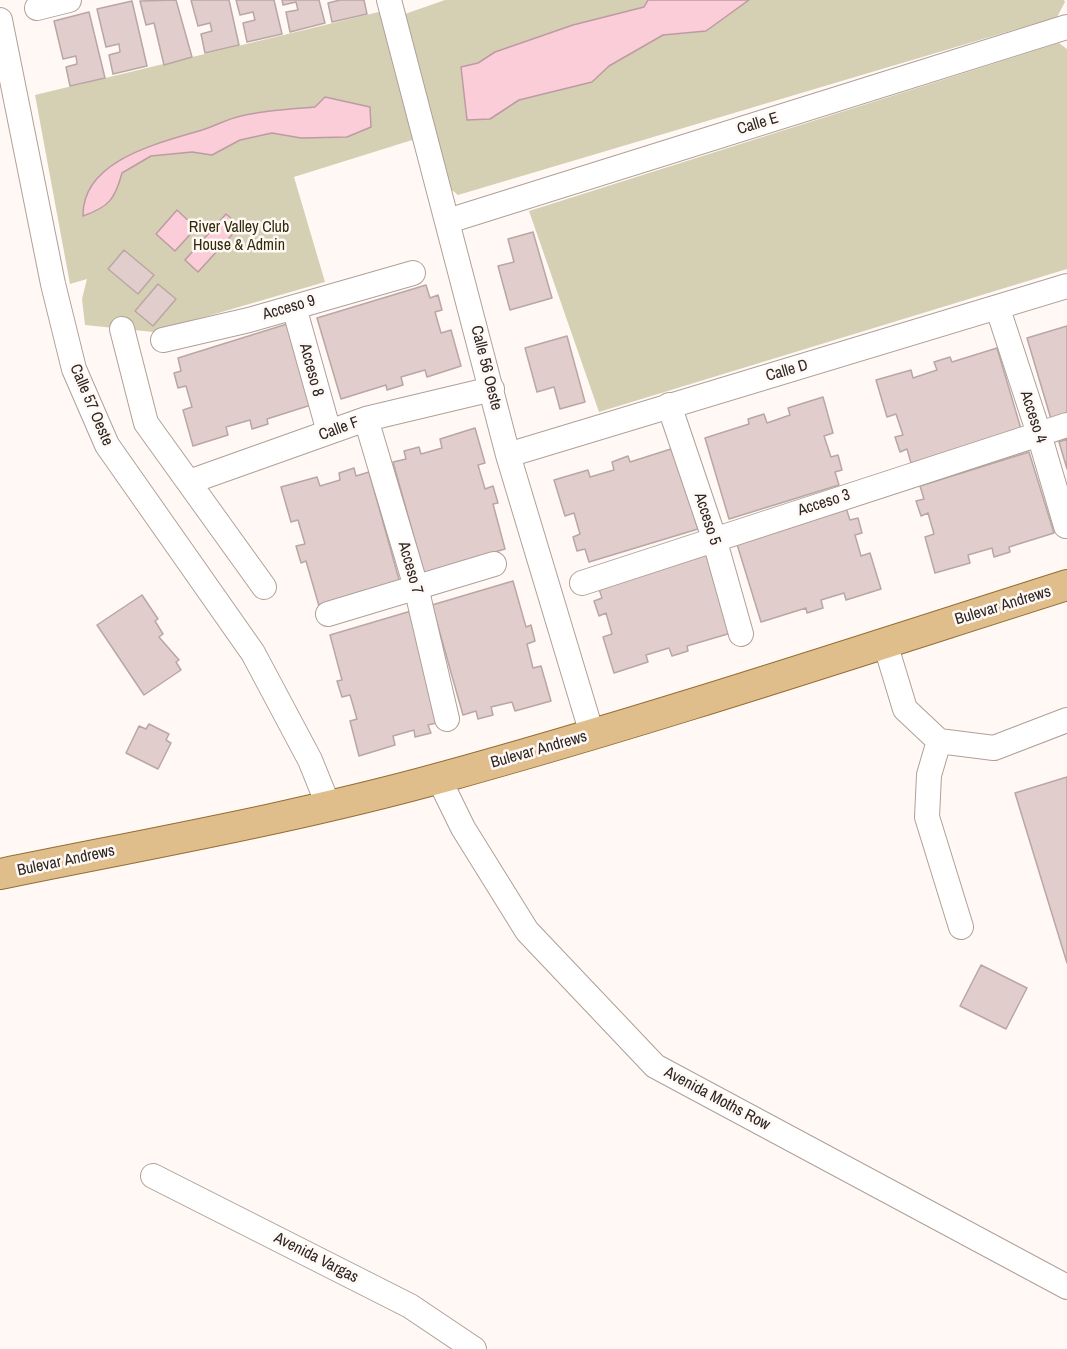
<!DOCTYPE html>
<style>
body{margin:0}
canvas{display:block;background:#fff8f4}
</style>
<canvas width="1067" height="1349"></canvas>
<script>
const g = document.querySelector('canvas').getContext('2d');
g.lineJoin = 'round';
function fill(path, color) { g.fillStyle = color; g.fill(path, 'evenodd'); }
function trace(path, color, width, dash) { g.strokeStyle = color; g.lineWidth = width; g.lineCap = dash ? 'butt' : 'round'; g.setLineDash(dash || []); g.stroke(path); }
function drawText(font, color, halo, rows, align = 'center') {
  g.font = font + ' "Archivo Narrow",sans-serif'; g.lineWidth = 5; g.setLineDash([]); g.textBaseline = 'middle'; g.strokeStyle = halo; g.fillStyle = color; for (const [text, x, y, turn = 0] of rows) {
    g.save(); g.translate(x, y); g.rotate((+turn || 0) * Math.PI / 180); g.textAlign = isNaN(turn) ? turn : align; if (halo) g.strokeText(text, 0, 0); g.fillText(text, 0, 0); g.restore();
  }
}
fill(new Path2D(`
 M445 0H1064L1065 2 1057 17 458 195 448 187 402 15Z
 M391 9 425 136 294 177 325 282 153 332 85 325 82 299 87 279 70 284 35 95Z
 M1059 43 1067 49V269L599 412 529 211Z`), '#d5d0b4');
const water = new Path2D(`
 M648 0H749L706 31 663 35 609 66 592 82 519 100 490 119 467 120 461 67 478 63 495 52 573 25 644 7Z
 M325 97 370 107 371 127 347 137 301 138 272 133 240 140 212 155 192 152 151 156 122 173C115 199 109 207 83 216 82 160 159 143 202 130 215 126 227 119 241 116 265 110 290 109 315 107Z
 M177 210 196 228 175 251 156 234Z
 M226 214 240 226 198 272 185 260Z`);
fill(water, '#fbcdd8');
trace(water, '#bd9ba2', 1.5);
const building = new Path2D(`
 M176 0 192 57 164 65 154 23 146 25 140 1Z
 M191 0H229L239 45 205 53 201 34 212 31 210 23 198 26Z
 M236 0H274L282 34 247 42 243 23 255 20 253 12 240 15Z
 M282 0H319L325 23 290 32 286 12 298 10 296 2 283 5Z
 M340 0H364L367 14 332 22 328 3Z
 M132 1 147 66 113 74 109 55 120 52 119 44 106 47 97 9Z
 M89 12 105 78 70 86 66 67 77 64 76 56 63 59 54 21Z
 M533 232 552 298 510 310 498 266 514 262 508 239Z
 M124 250 154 275 138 294 108 269Z
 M158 284 176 299 153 326 135 311Z
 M426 285 430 298 438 295 442 310 435 312 441 333 451 330 461 366 427 377 425 370 401 377 403 385 387 390 386 385 341 399 317 318Z
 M287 324 311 405 267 419 268 424 252 429 250 420 226 427 228 435 193 446 183 410 192 407 186 386 178 388 174 373 181 371 178 358Z
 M1067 326V414L1051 419 1027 338Z
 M567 336 585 402 560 409 554 387 537 392 525 348Z
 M997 348 1021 429 911 463 907 449 900 452 895 437 903 435 896 414 887 417 876 380 911 370 913 378 937 370 934 362 950 357 952 362Z
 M823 397 833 433 824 436 831 457 838 455 842 470 835 472 839 485 729 519 705 438 749 424 748 419 764 414 767 423 790 415 788 408Z
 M475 428 485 463 478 465 485 489 493 486 498 503 493 504 505 549 424 573 393 462 406 459 404 451 419 447 421 454 442 448 440 439Z
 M1067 439V469L1059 442Z
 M674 448 698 529 589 562 585 549 577 551 573 537 580 534 574 513 565 516 554 480 588 470 590 477 614 470 612 462 628 456 630 462Z
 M1029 452 1054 533 1009 547 1010 552 994 557 992 548 968 555 970 563 935 573 925 537 934 534 928 513 921 516 916 501 924 499 920 486Z
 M354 468 356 476 369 472 400 583 319 606 306 561 301 563 296 546 305 544 298 520 291 522 281 487 317 477 320 486 340 480 339 473Z
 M846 508 850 520 858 518 862 533 855 535 861 556 870 553 881 589 846 600 844 593 821 600 823 608 807 613 806 608 761 622 736 541Z
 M707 552 731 633 687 646 688 651 672 656 669 648 646 655 648 662 614 673 603 637 612 634 606 613 599 616 594 601 602 598 598 586Z
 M513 581 526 627 531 625 535 641 527 644 533 668 541 666 551 701 515 711 512 702 491 707 493 715 478 719 476 711 463 715 432 605Z
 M142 595 158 619 155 621 163 634 159 637 179 660 176 662 181 670 144 695 97 625Z
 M411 611 441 722 428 725 431 733 415 737 414 730 393 736 395 745 359 756 350 721 357 719 350 695 342 697 337 681 342 680 330 635Z
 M149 724 169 734 166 740 171 743 158 769 126 753 139 726 146 729Z
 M1067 777V963L1015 793Z
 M981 965 1027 988 1006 1029 960 1006Z`);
fill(building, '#e1cdcb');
trace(building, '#b9a7a4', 1.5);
const minor = new Path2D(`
 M389 0 508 455 592 734
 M37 8 69 0
 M0 20 53 284 74 369 107 445 253 653 310 760 329 807
 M448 221 1067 27
 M294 307 329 432
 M998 309 1039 434 1066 526
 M122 329 146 423 264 587
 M163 340 249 320 413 273
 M669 405 714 538 741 634
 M366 419 416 587 447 719
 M508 455 1067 286
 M189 482 366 419 492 389
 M582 583 1067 425
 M328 614 494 564
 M885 643 905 709 939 741 994 748 1067 720
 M939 741 929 775 927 817 961 927
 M439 779 463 828 527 931 655 1066 1067 1287
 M153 1176 410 1306 474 1349`);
const major = new Path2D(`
 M0 874C147 844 295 818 440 778 651 720 859 651 1067 585`);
trace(minor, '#afa098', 26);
trace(major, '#946d34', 32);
trace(minor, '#fff', 24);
trace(major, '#e0be8b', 30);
drawText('16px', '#2d2724', '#fff8f4', [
 ["Calle E",758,124,-17],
 ["Acceso 9",289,308,-16],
 ["Calle 56 Oeste",486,368,76],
 ["Acceso 8",311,370,75],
 ["Calle D",787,371,-16],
 ["Calle 57 Oeste",91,405,67],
 ["Acceso 4",1033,417,72],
 ["Calle F",339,429,-20],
 ["Acceso 3",824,503,-18],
 ["Acceso 5",707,519,72],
 ["Acceso 7",410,568,74],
 ["Bulevar Andrews",1003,606,-17],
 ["Bulevar Andrews",539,750,-16],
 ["Bulevar Andrews",66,861,-12],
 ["Avenida Moths Row",717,1099,28],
 ["Avenida Vargas",316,1258,27]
]);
drawText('16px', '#312b0a', '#fff8f4', [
 ["River Valley Club",239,228],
 ["House & Admin",239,246]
]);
</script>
